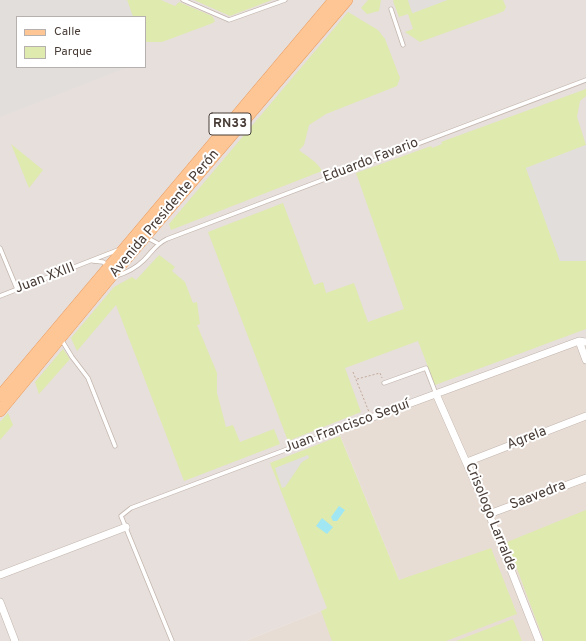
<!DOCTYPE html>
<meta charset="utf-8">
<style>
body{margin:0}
#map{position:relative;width:586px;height:641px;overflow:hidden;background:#f4ede7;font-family:Overpass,sans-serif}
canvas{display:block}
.legend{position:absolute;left:16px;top:16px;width:130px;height:52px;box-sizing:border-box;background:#fff;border:1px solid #b6b1af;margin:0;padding:5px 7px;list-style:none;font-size:12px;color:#483c36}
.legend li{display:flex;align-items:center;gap:8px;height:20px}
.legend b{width:20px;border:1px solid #b6b1af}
</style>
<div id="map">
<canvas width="586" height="641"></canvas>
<ul class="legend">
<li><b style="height:5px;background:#ffc695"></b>Calle</li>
<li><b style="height:11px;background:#dfeaae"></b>Parque</li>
</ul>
</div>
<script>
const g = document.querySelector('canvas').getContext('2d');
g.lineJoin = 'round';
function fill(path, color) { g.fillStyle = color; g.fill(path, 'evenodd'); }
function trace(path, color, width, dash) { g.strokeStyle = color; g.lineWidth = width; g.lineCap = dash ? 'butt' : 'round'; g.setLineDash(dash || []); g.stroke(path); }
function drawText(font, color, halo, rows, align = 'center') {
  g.font = font + ' Overpass,sans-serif'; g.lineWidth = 4; g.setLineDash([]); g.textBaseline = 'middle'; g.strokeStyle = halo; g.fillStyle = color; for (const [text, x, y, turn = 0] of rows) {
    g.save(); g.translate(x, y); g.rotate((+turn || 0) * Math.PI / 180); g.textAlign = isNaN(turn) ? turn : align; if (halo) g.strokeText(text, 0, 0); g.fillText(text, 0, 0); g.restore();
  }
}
fill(new Path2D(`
 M586 342V641H245L399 580 338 430Z`), '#e8ddd5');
fill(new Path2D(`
 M0 0H586V342L338 430 399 580 245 641H0ZM17 17H145V67H17Z`), '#e7dfdc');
fill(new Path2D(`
 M127 0H161L175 6 179 2 212 16 215 21 213 23 162 42H145V17H133Z
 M194 0H272L230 16Z
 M368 0H381L379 11 367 14 361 8Z
 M394 0H408L413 13 447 0H503L506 7 504 11 497 14 420 42 405 32 413 29 408 14 399 17 393 1Z
 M348 12 378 30 385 39 400 78 397 86 326 114 309 125 304 145 299 150C307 157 317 161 322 171L171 230 169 224Z
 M586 89V96L580 101 577 117 586 145 526 168 560 261H586V329L435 385 418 341 345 368 361 412 288 441 208 232 283 203 314 285 323 282 326 293 354 283 368 322 404 309 356 173 431 146 432 148 442 144 441 142Z
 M11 144 43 170 29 188Z
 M159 255 175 267 172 271 185 282 193 303 197 302 200 324 197 325 217 373V393L226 427 233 425 240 442 274 429 280 444 184 481 116 305 77 351 71 338 114 287 132 277 136 280Z
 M63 349 70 359 39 394 35 382Z
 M8 413 13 425 0 440V422Z
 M340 436 399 580 491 548 517 614 446 641H332L321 611 327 608 270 463Z
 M586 510V641H544L507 542Z
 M513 619 522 641H456Z`), '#dfeaae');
fill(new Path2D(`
 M0 0H127L133 17H17V67H128L0 117Z
 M408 0H447L412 13Z
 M586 145V261H560L526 168Z
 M308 455 309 458 302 462 285 487 282 488 275 468Z`), '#e2dedc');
fill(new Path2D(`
 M339 506 345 510 337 521H333L331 517Z
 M322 518 333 527 327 534 316 526Z`), '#a1e7f3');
const service = new Path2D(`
 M183 0 229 20 285 0
 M391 9 403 45
 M146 237 157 243
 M0 248 17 289
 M93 261 103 262 107 265
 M116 276C126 273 136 268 144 260 152 252 156 244 167 239L586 80
 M0 296 118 250
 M61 339 72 357 88 378 115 446
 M384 383 426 368 436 394
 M172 641 121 516 131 508 338 430`);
const minor = new Path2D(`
 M579 341 586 360
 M436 394 489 514 539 641
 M338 430 579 341 586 342
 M467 462 586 416
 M489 514 586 478
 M0 575 126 527
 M0 602 15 641`);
const primary = new Path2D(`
 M0 396 334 0
 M0 411 109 279 347 0`);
trace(service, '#c3b5ac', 5);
trace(minor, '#c3b5ac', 8);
trace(primary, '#e99d60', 12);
trace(new Path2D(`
 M353 372 369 412
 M357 379 380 373 382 378`), '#c3aa9a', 1, [2, 2]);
trace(service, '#fff', 3.5);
trace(minor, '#fff', 7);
trace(primary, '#ffc695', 11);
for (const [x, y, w] of [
 [230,124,42]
]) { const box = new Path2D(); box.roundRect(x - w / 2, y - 11, w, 22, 3); g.fillStyle = '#fff'; g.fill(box); trace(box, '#483c36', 1); }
drawText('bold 13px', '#483c36', null, [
 ["RN33",230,124]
]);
drawText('14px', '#483c36', '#fff', [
 ["Eduardo Favario",371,161,-21],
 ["Avenida Presidente Perón",165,214,-50],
 ["Juan XXIII",45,279,-21],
 ["Juan Francisco Seguí",347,427,-20],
 ["Agrela",527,439,-21],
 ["Saavedra",538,496,-21],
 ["Crisologo Larralde",490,517,68]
]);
</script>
